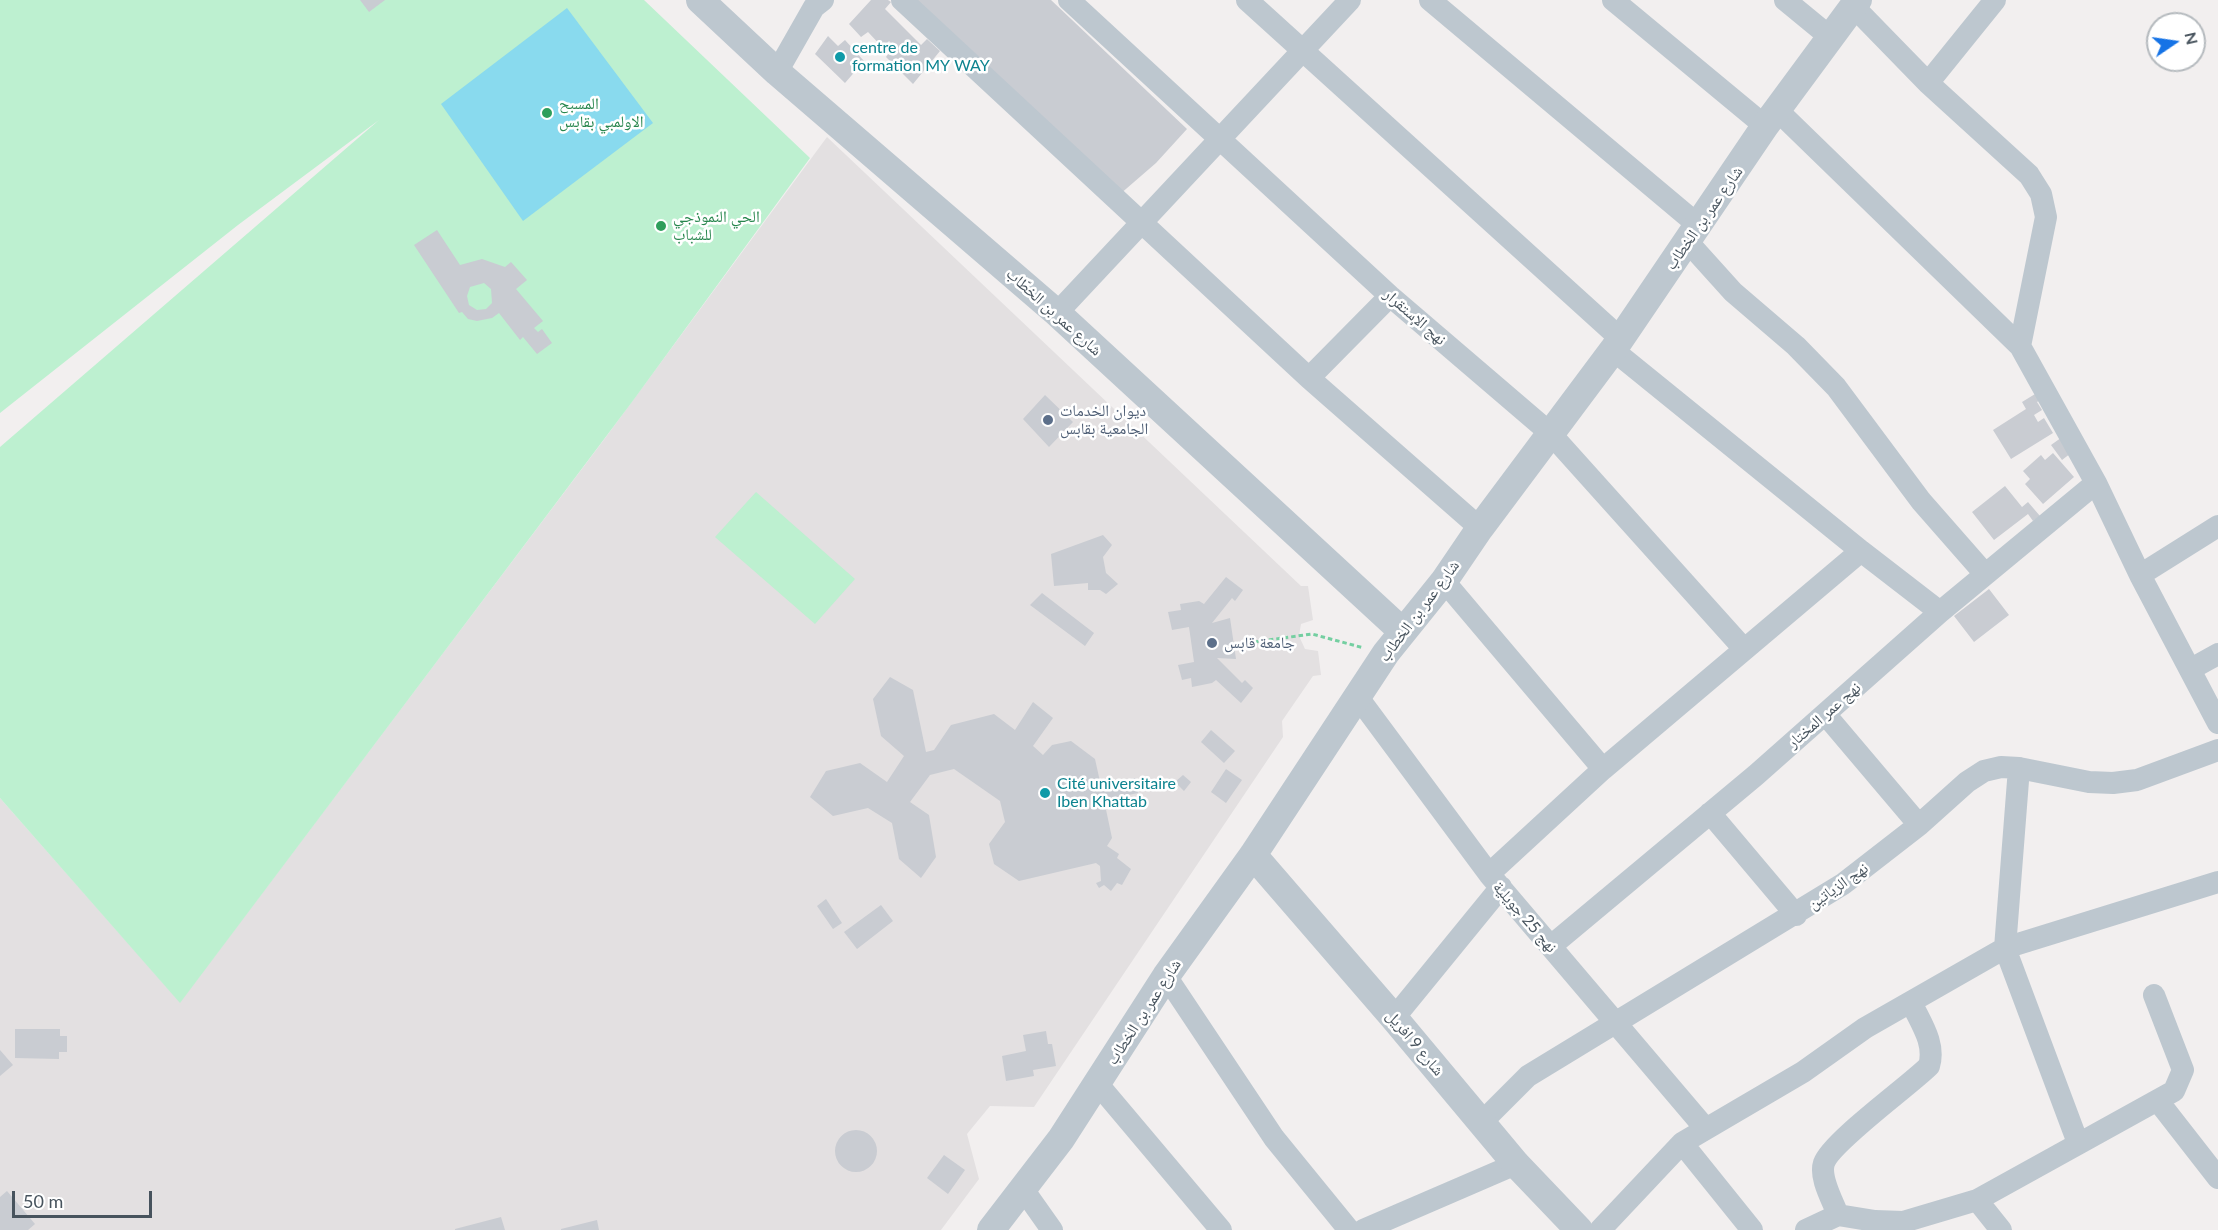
<!DOCTYPE html>
<meta charset="utf-8">
<style>
body{margin:0}
#map{position:relative;width:2218px;height:1230px;overflow:hidden;background:#f2efef;font-family:Lato,sans-serif}
canvas{display:block}
.north{position:absolute;left:2146px;top:12px;width:60px;height:60px;box-sizing:border-box;background:#fff;border:2px solid #b5babe;border-radius:50%;rotate:77deg;font-size:16px;font-weight:700;line-height:24px;text-align:center;color:#47535d}
.north::after{content:'';display:block;margin:auto;width:21px;height:27px;background:#1573e6;clip-path:polygon(50% 0,100% 100%,50% 72%,0 100%)}
.scale{position:absolute;left:12px;top:1191px;width:140px;height:27px;box-sizing:border-box;border:3px solid #47535d;border-top:0;padding-left:8px;font-size:18px;line-height:21px;white-space:nowrap;color:#47535d;-webkit-text-stroke:4px #fff;paint-order:stroke}
</style>
<div id="map">
<canvas width="2218" height="1230"></canvas>
<div class="north">N</div>
<div class="scale">50 m</div>
</div>
<script>
const g = document.querySelector('canvas').getContext('2d');
g.lineJoin = 'round';
function fill(path, color) { g.fillStyle = color; g.fill(path, 'evenodd'); }
function trace(path, color, width, dash) { g.strokeStyle = color; g.lineWidth = width; g.lineCap = dash ? 'butt' : 'round'; g.setLineDash(dash || []); g.stroke(path); }
function drawText(font, color, halo, rows, align = 'center') {
  g.font = font + ' Lato,"Noto Naskh Arabic",sans-serif'; g.lineWidth = 5; g.setLineDash([]); g.textBaseline = 'middle'; g.strokeStyle = halo; g.fillStyle = color; for (const [text, x, y, turn = 0] of rows) {
    g.save(); g.translate(x, y); g.rotate((+turn || 0) * Math.PI / 180); g.textAlign = isNaN(turn) ? turn : align; if (halo) g.strokeText(text, 0, 0); g.fillText(text, 0, 0); g.restore();
  }
}
fill(new Path2D(`
 M827 137 1301 586H1308L1313 620 1301 624 1299 636 1305 649 1318 651 1321 675 1313 676 1282 721 1283 737 1034 1107 990 1106 967 1134 979 1179 941 1230H0V798L180 1002 603 441Z`), '#e3e0e1');
fill(new Path2D(`
 M0 0H644L810 158 632 402 180 1003 0 798V447L379 120 238 225 0 413Z
 M756 492 855 579 815 624 715 537Z`), '#bdf0d0');
fill(new Path2D(`
 M567 8 653 123 523 221 441 104Z`), '#89daee');
fill(new Path2D(`
 M360 0H385L369 12Z
 M871 0H888L891 2 885 9 921 45 927 39 940 51 913 84 886 57 894 46 889 41 883 48 868 32 861 37 849 24Z
 M909 0H1051L1187 129 1156 163 1119 195Z
 M828 36 838 46 845 40 864 61 845 83 815 54Z
 M437 230 460 265 482 259 505 267 511 262 527 280 516 289 543 321 534 328 538 332 542 329 552 343 537 354 523 337 520 340 499 313 492 318 477 321 468 319 462 312 459 313 414 245ZM484 283 491 289 492 303 486 309 477 310 469 305 467 296 470 287Z
 M2040 391 2044 398 2037 402 2042 410 2034 415 2038 422 2044 418 2053 433 2011 459 1993 430 2026 409 2022 402Z
 M1045 395 1073 422 1049 447 1023 419Z
 M2065 435 2075 450 2062 460 2051 445Z
 M2053 453 2074 477 2043 504 2025 484 2030 479 2023 471 2041 455 2045 460Z
 M2005 486 2022 507 2028 502 2040 516 2033 521 2028 514 1994 540 1972 512Z
 M1103 535 1112 545 1103 557 1106 573 1118 584 1106 594 1100 590H1088V583L1054 586 1051 554Z
 M1226 577 1243 590 1235 601 1232 598 1212 623 1230 618 1236 659 1217 658 1242 683 1245 680 1253 688 1241 703 1216 680 1212 683 1192 687 1191 678 1182 680 1178 665 1194 662 1189 627 1172 630 1168 612 1181 610 1180 604 1199 601 1204 604Z
 M1989 589 2009 615 1974 642 1954 616Z
 M1042 593 1094 633 1085 646 1030 605Z
 M890 677 913 690 926 752 934 750 951 725 994 714 1015 730 1033 702 1053 718 1033 746 1043 755 1052 745 1071 741 1095 759 1101 786 1135 778 1138 793 1104 800 1112 838 1107 846 1119 854 1117 858 1131 869 1122 885 1117 883 1111 891 1104 885 1099 888 1096 883 1101 881 1100 866 1096 863 1019 881 994 864 989 844 1005 822 1000 801 954 769 930 775 910 802 929 815 936 857 921 878 899 859 892 823 868 808 833 816 810 797 826 771 860 763 887 782 904 756 881 736 873 699Z
 M1211 730 1235 751 1224 763 1201 742Z
 M1226 769 1242 780 1226 803 1211 792Z
 M1183 775 1191 782 1184 791 1175 782Z
 M826 899 842 923 833 929 817 906Z
 M881 905 893 921 857 949 844 932Z
 M15 1029H60V1036H67V1052H59V1059L15 1058Z
 M1046 1031 1048 1044H1052L1056 1066 1033 1070 1034 1076 1006 1081 1002 1056 1026 1051 1023 1035Z
 M0 1050 13 1065 0 1076Z
 M835 1151a21 21 0 1 1 42 0a21 21 0 1 1-42 0Z
 M944 1155 965 1170 948 1194 927 1178Z
 M7 1191 35 1224 28 1230H0V1197Z
 M501 1217 505 1230H455V1229Z
 M597 1220 599 1230H561V1229Z`), '#c9ccd2');
trace(new Path2D(`
 M1254 642 1312 634 1364 648`), '#74cfa1', 3, [4.5, 3]);
trace(new Path2D(`
 M902 0 1309 378 1480 528
 M1069 0 1390 296 1550 433 1744 649
 M1247 0 1621 339
 M1430 0 1698 225
 M1613 0 1765 126
 M1785 0 1830 37
 M1854 7 1928 83 2029 175 2041 194 2046 217 2020 346 2096 483 2140 575 2218 723
 M777 72 814 7 823 0
 M1928 83 1995 0
 M1777 110 2020 346
 M1687 241 1733 292 1796 346 1836 387 1921 501 1985 574
 M1057 313 1350 0
 M1613 350 1861 551 1940 612
 M1309 378 1390 296
 M2140 575 2218 526
 M1444 581 1603 769
 M2191 669 2218 654
 M1357 696 1489 874 1705 1128
 M1825 714 1919 825
 M2019 768 2005 948 2078 1143
 M1710 813 1796 915
 M1489 874 1603 769 1861 551
 M1551 946 1756 775 1940 612 2096 483
 M1166 976 1274 1138 1349 1230
 M1394 1018 1501 887
 M1097 1083 1221 1230
 M2158 1101 2218 1178
 M1482 1122 1528 1076 1843 884 1919 825 1967 782 1984 771 2001 767 2019 768 2089 782 2113 783 2137 780 2218 750
 M1682 1143 1752 1230
 M1023 1189 1052 1230
 M1977 1200 2001 1230
 M1838 1215C1833 1201 1819 1178 1824 1163 1831 1142 1909 1086 1929 1066 1936 1043 1920 1022 1911 1002
 M1363 1230 1516 1164
 M1600 1230 1682 1143 1803 1072 1865 1028 2005 948 2218 882
 M1806 1230 1838 1215 1875 1221 1903 1222 1977 1200 2174 1091 2183 1070 2154 995`), '#bdc7cf', 22);
trace(new Path2D(`
 M700 0 777 72 1057 313 1402 631
 M1253 855 1394 1018 1516 1164 1579 1230
 M991 1230 1061 1139 1166 976 1253 855 1386 653 1444 581 1480 528 1613 350 1765 126 1858 0`), '#bdc7cf', 28);
for (const [x, y, r, color] of [
 [840,57,6,"#0f9aa8"],
 [547,113,6,"#2e9e5b"],
 [661,226,6,"#2e9e5b"],
 [1048,420,6,"#5c6f8a"],
 [1212,643,6,"#5c6f8a"],
 [1045,793,6,"#0f9aa8"]
]) { const dot = new Path2D(); dot.arc(x, y, r, 0, 2 * Math.PI); g.fillStyle = color; g.fill(dot); trace(dot, '#fff', 2); }
drawText('16px', '#0d838f', '#fff', [
 ["centre de",852,48],
 ["formation MY WAY",852,66],
 ["Cité universitaire",1057,784],
 ["Iben Khattab",1057,802]
], 'left');
drawText('16px', '#27864d', '#fff', [
 ["المسبح",559,104],
 ["الاولمبي بقابس",559,122],
 ["الحي النموذجي",673,217],
 ["للشباب",673,235]
], 'left');
drawText('16px', '#47535d', '#fff', [
 ["شارع عمر بن الخطاب",1704,218,-55],
 ["شارع عمر بن الخطّاب",1054,312,42],
 ["نهج الإستقرار",1415,317,41],
 ["شارع عمر بن الخطاب",1419,611,-53],
 ["نهج عمر المختار",1824,715,-41],
 ["نهج الزياتين",1838,886,-35],
 ["نهج 25 جويلية",1525,917,49],
 ["شارع عمر بن الخطاب",1144,1012,-57],
 ["شارع 9 افريل",1415,1043,50]
]);
drawText('16px', '#4e5e75', '#fff', [
 ["ديوان الخدمات",1060,411],
 ["الجامعية بقابس",1060,429],
 ["جامعة قابس",1224,643]
], 'left');
</script>
